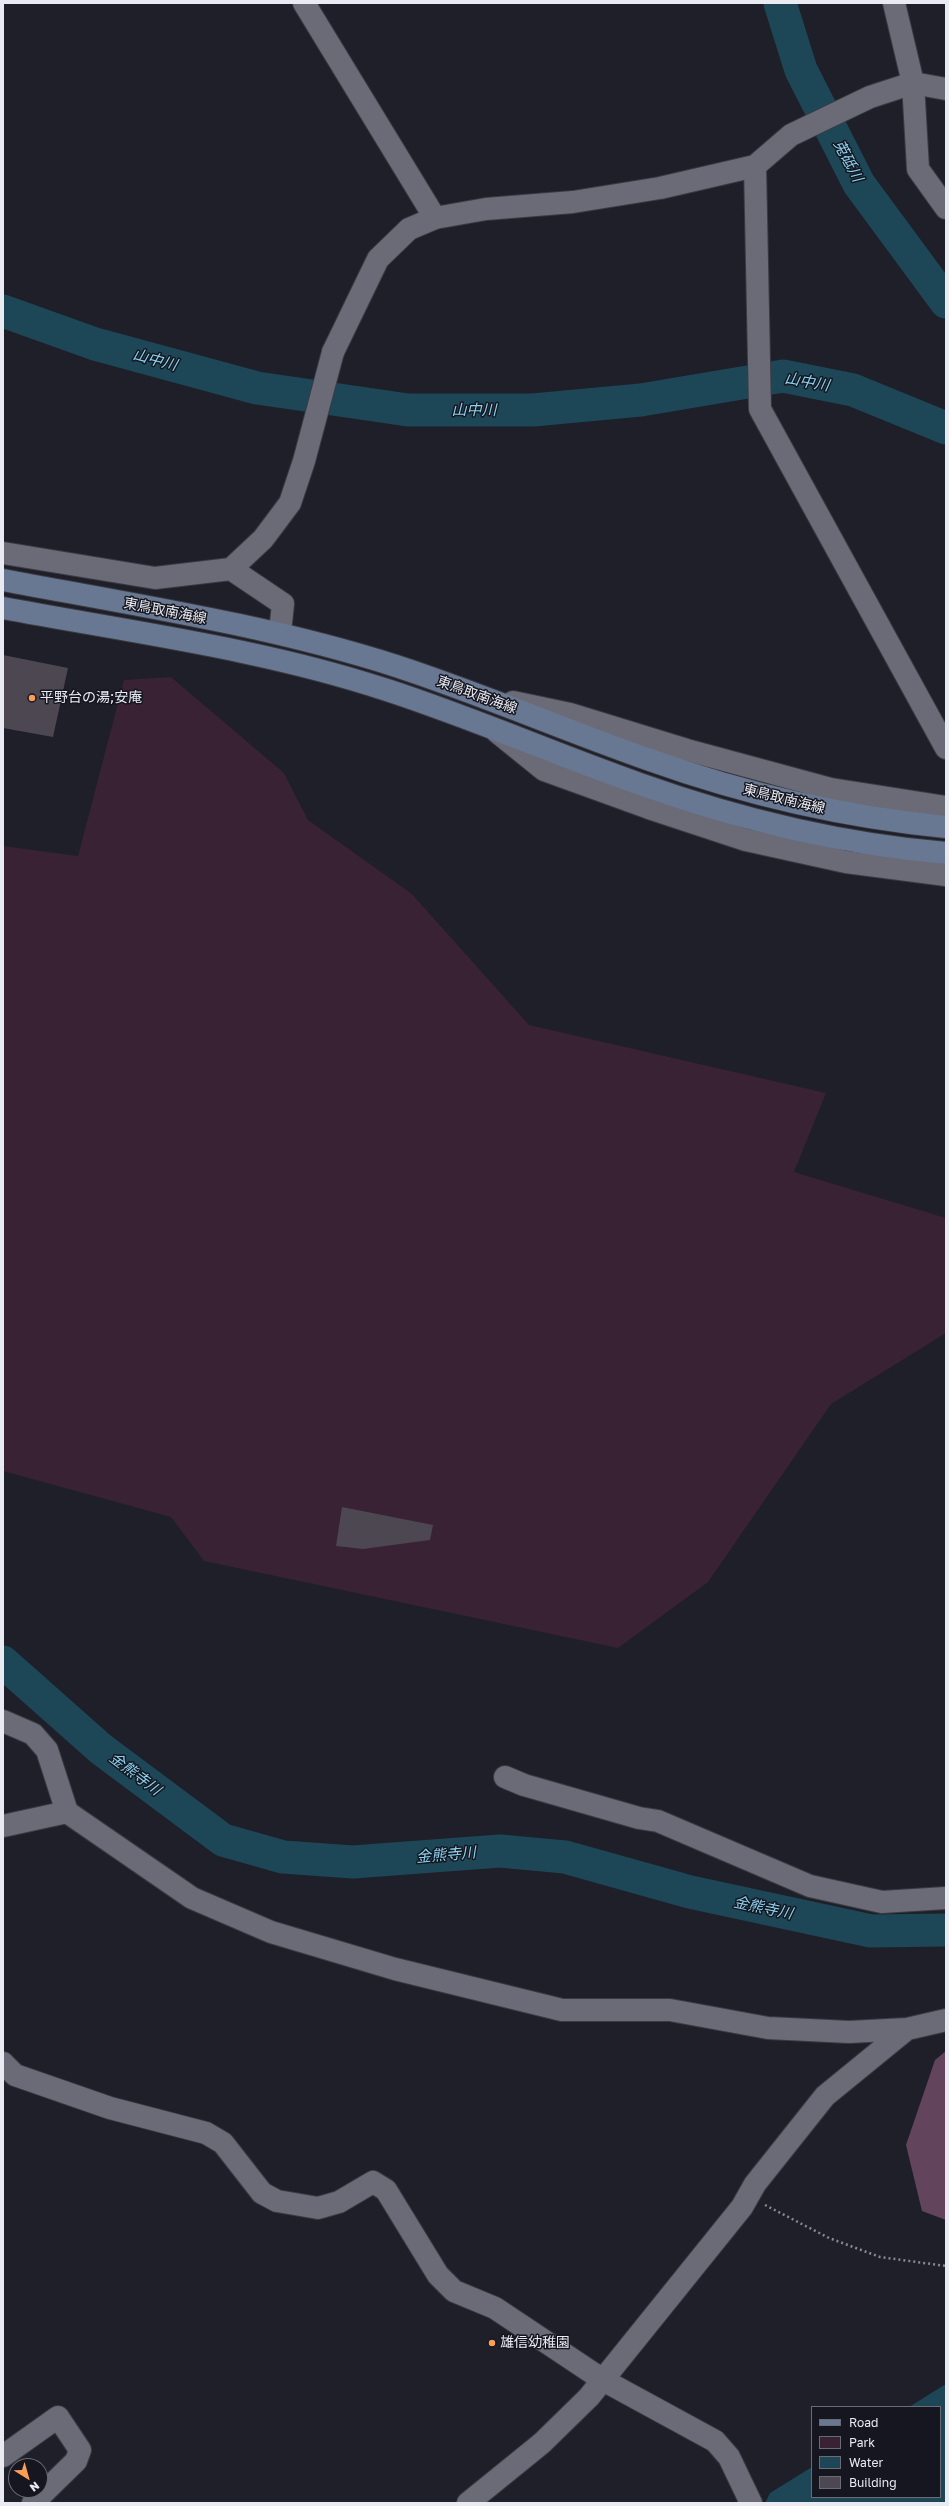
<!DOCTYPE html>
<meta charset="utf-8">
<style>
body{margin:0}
#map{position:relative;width:949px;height:2506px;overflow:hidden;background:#1e1f29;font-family:"Golos Text",sans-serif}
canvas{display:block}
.frame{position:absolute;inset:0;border:4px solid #eaebf2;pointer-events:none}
.legend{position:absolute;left:811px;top:2406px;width:130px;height:92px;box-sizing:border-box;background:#15161f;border:1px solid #6a6b73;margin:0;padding:5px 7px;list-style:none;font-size:12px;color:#eaebf2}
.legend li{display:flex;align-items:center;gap:8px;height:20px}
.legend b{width:20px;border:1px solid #6a6b73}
.north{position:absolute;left:8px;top:2458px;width:40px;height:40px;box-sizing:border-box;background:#15161f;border:1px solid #6a6b73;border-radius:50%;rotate:143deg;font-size:11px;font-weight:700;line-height:16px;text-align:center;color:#eaebf2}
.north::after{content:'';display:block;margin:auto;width:14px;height:18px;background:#fd9c56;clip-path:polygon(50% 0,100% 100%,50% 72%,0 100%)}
</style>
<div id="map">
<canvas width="949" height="2506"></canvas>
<div class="frame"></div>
<ul class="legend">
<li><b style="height:5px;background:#687892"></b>Road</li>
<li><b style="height:11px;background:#382234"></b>Park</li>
<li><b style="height:11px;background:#1d4757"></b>Water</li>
<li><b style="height:11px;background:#4c4751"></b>Building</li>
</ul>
<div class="north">N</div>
</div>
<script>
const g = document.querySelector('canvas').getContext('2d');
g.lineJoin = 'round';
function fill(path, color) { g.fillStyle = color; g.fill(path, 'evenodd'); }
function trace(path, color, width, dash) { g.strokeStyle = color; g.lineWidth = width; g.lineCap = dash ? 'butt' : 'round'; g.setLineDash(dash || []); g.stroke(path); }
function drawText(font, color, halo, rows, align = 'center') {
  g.font = font + ' "Golos Text","Noto Sans JP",sans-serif'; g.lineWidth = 3; g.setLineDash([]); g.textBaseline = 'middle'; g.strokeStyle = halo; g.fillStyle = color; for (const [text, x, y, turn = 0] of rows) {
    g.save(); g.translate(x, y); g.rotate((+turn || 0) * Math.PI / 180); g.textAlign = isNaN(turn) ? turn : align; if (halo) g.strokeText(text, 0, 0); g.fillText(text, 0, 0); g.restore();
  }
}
fill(new Path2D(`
 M171 677 284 773 308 820 412 894 529 1025 826 1093 794 1172 946 1218V1333L831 1404 708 1582 618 1648 204 1561 171 1517 3 1471V846L78 856 124 680Z`), '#382234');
fill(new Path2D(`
 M946 2051V2220L922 2211 906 2145 935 2060Z`), '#62445c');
fill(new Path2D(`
 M946 2384V2503H765L770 2493 812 2467V2497H940V2407H909Z`), '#1d4757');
trace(new Path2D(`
 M780 3 801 70 859 184 946 302
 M3 311 95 344 257 388 408 410H533L641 400 783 376 853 390 946 428
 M3 1662 101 1749 223 1840 283 1857 353 1862 500 1851 565 1857 690 1892 871 1931 946 1930`), '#1d4757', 33);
fill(new Path2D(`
 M3 655 68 668 53 737 3 728Z
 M342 1507 433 1525 430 1540 363 1549 336 1546Z`), '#4c4751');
const minor = new Path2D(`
 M304 3 435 218
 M894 3 913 83 918 169 946 208
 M755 166 760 409 946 748
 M3 553 155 578 231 569 283 604 280 632
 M231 569 263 539 290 503 304 461 333 352
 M513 702 570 714 687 750 831 789 946 807
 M497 732 544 770 649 808 746 840 846 862 946 875
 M3 1721 33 1734 47 1750 67 1812 192 1898 271 1932 395 1969 562 2010H670L768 2028 849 2032 907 2029 946 2020
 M505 1777 524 1785 639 1818 658 1821 810 1886 882 1902 946 1898
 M3 1826 67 1812
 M3 2063 15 2075 110 2108 206 2133 223 2143 262 2193 277 2201 318 2208 339 2202 373 2182 386 2190 438 2275 454 2291 495 2308 603 2380 715 2441 729 2457 751 2503
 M3 2456 58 2417 80 2450 76 2461 33 2503
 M468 2503 542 2443 589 2397 742 2207 755 2184 825 2096 907 2029`);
const tertiary = new Path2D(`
 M333 352 378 259 409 229 435 218 486 209 573 202 660 188 755 166 791 135 870 97 913 83 946 89`);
const secondary = new Path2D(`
 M3 580C135 605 268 625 396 666 482 694 564 730 650 760 745 794 845 817 946 827
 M3 608C131 632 263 649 387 690 473 718 555 754 640 784 738 819 842 844 946 853`);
trace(minor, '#3a3b42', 24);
trace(tertiary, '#3a3b42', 24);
trace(secondary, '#3a3b42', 24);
trace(new Path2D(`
 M765 2205 829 2238 880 2257 946 2266`), '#878891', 2.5, [2, 3]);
trace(minor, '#6a6b77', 22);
trace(tertiary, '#6a6b77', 22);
trace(secondary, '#687892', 22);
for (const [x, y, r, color] of [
 [32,698,4,"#fd9c56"],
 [492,2343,4,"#fd9c56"]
]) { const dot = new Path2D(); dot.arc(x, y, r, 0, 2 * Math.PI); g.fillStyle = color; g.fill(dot); trace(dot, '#15161f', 1.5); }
drawText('14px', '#eaebf2', '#15161f', [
 ["東鳥取南海線",165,611,11],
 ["東鳥取南海線",477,695,20],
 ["東鳥取南海線",784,799,14]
]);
drawText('14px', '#eaebf2', '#15161f', [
 ["平野台の湯;安庵",40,698],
 ["雄信幼稚園",500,2343]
], 'left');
drawText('italic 15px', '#8bd3f1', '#15161f', [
 ["莵砥川",848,161,62],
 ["山中川",155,360,15],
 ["山中川",807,382,10],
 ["山中川",474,410],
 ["金熊寺川",135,1774,37],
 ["金熊寺川",446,1855,-5],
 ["金熊寺川",763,1908,12]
]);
</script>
